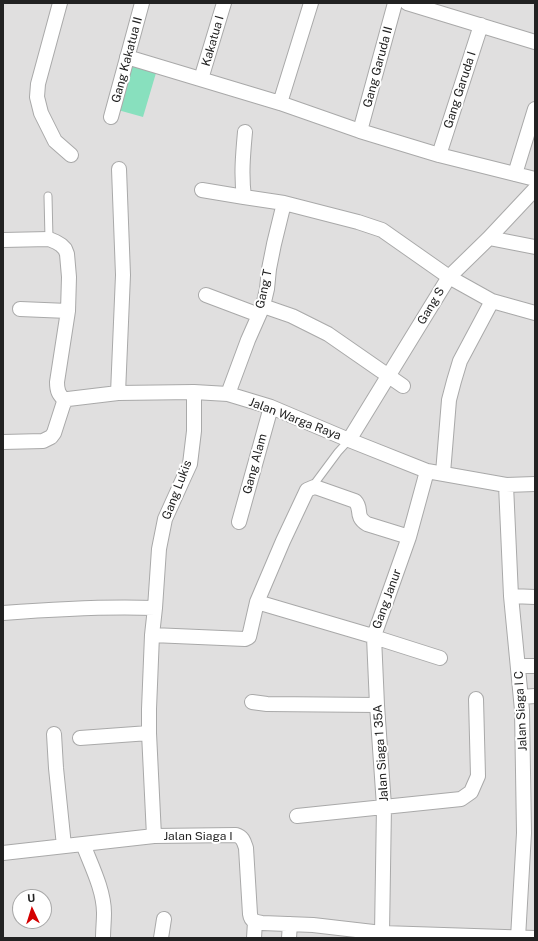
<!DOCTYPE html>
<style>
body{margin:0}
#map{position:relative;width:538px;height:941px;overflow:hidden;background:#f2efe9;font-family:"Public Sans",sans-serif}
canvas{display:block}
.frame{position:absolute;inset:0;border:4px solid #222;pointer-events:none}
.north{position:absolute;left:12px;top:889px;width:40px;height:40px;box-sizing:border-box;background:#fff;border:1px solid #a7a7a7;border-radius:50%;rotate:356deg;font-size:11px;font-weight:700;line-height:16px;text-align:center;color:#222}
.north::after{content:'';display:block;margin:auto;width:14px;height:18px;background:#d40000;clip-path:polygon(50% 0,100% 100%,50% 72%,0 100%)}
</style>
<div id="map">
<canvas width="538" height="941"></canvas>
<div class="frame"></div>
<div class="north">U</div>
</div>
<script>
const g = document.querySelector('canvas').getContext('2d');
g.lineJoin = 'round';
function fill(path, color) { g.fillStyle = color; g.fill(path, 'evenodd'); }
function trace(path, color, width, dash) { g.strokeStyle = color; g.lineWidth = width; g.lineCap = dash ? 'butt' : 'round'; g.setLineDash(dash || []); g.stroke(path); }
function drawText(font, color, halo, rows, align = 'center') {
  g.font = font + ' "Public Sans",sans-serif'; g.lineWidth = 4; g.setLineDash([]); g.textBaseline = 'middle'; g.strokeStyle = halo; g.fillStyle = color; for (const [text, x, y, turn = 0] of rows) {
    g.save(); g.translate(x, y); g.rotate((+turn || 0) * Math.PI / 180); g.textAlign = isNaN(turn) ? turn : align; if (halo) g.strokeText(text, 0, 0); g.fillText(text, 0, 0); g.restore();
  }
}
fill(new Path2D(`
 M3 3H535V938H3ZM20 897H44V921H20Z`), '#e0dfdf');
fill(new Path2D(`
 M131 66 156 73 143 117 118 110Z`), '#88e0be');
const lane = new Path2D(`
 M48 196 49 239
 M312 487 338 452 349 440`);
const street = new Path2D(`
 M60 3 38 84 37 97 41 113 55 141 71 155
 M407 3 535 42
 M127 57 280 103 360 131 439 155 535 179
 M201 79 224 3
 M280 103 311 3
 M111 117 142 3
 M360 131 395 3
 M245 132C243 154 241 175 244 197L284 203 358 222 382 230 449 277 492 301 535 313
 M439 155 481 25
 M515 174 535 109
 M202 190 244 197
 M489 238 535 247
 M3 240 49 239 56 242 61 245 65 249 67 254 69 277 68 311 57 382C57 392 59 394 65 401
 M206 295 259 315
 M263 306 292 316 328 334 403 386
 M20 309 68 311
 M118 393 123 275 119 169
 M228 394 248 340 263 306 267 289 269 269 274 244 284 203
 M349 440 449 277 489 238 535 189
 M3 442 43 441 51 437 54 433 63 405 65 401 68 399 118 393 194 392 228 394 271 407 349 440 427 471 506 485 535 484
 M443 473 449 400 454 381 460 361 492 301
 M506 485 511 596 522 710 524 833 518 938
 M239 522 271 407
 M511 596 535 597
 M257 602 369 635 375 633 409 537 427 471
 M3 613C54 609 104 606 155 608
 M152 635 245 639 249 637 257 602 283 541 307 490 314 487 318 488 355 501C363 509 354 516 367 524L409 537
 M518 666H535
 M521 697 535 696
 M252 702 267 704 377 705
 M54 734 56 768 64 846
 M80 738 149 733
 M297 816 461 799 471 792 478 776 476 699
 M154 836 149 733V709L152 635 155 608 159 549 165 519 184 477 190 464 194 431V392
 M83 844C91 865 104 890 104 913 104 921 103 930 103 938
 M3 853 154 836 236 835C243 837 244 842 246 848L250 914C251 921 255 922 262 923L313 925 382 933 535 938
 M161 938 164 919
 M254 938 255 922
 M289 938 290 924
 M381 938 382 933 384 806 377 705 374 637 440 658`);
trace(lane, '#a9a9a9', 9);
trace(street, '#a9a9a9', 16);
trace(lane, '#fff', 7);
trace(street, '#fff', 14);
drawText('12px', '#222', '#fff', [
 ["Kakatua I",213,41,-74],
 ["Gang Kakatua II",127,60,-75],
 ["Gang Garuda II",378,67,-75],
 ["Gang Garuda I",460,90,-72],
 ["Gang T",264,289,-78],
 ["Gang S",431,306,-59],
 ["Jalan Warga Raya",295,419,21],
 ["Gang Alam",255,464,-75],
 ["Gang Lukis",177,490,-69],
 ["Gang Janur",387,599,-70],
 ["Jalan Siaga I C",521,711,-93],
 ["Jalan Siaga 1 35A",381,753,-94],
 ["Jalan Siaga I",198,836]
]);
</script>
